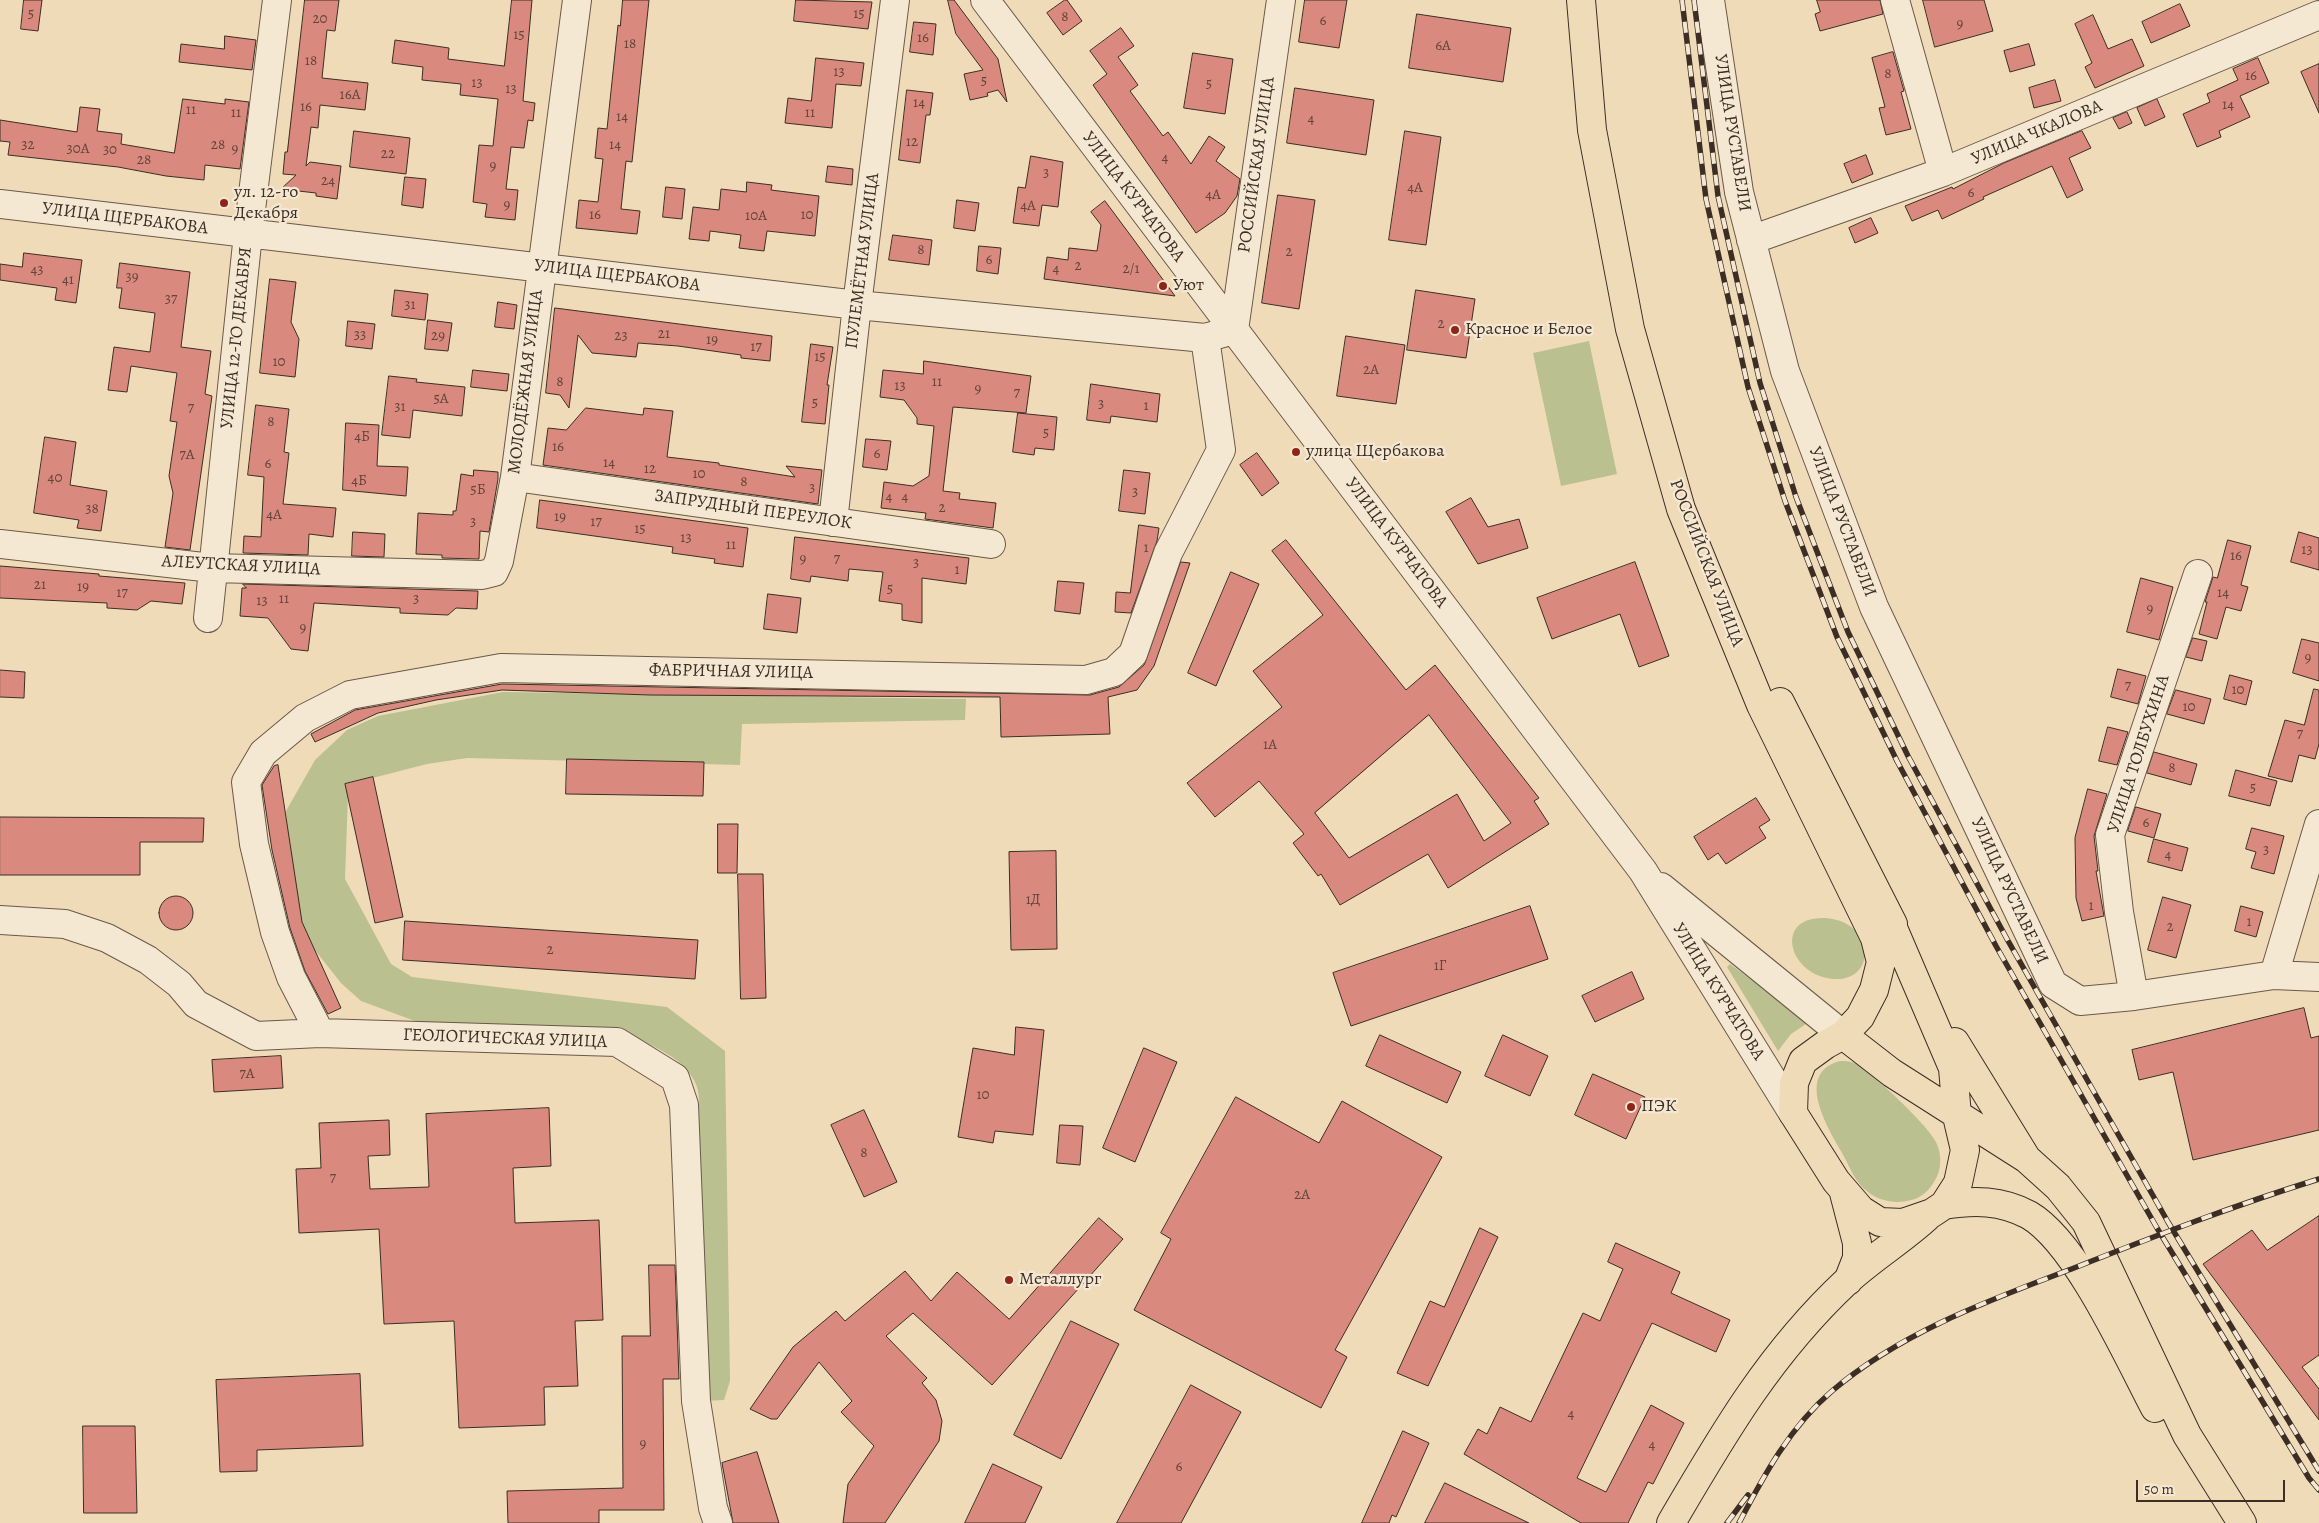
<!DOCTYPE html>
<meta charset="utf-8">
<style>
body{margin:0}
#map{position:relative;width:2319px;height:1523px;overflow:hidden;background:#f0dbb9;font-family:Alegreya,serif}
canvas{display:block}
.scale{position:absolute;left:2136px;top:1480px;width:149px;height:22px;box-sizing:border-box;border:2px solid #3c2e24;border-top:0;padding-left:6px;font-size:15px;line-height:18px;white-space:nowrap;color:#3c2e24;-webkit-text-stroke:4px #f5e8d2;paint-order:stroke}
</style>
<div id="map">
<canvas width="2319" height="1523"></canvas>
<div class="scale">50 m</div>
</div>
<script>
const g = document.querySelector('canvas').getContext('2d');
g.lineJoin = 'round';
function fill(path, color) { g.fillStyle = color; g.fill(path, 'evenodd'); }
function trace(path, color, width, dash) { g.strokeStyle = color; g.lineWidth = width; g.lineCap = dash ? 'butt' : 'round'; g.setLineDash(dash || []); g.stroke(path); }
function drawText(font, color, halo, rows, align = 'center') {
  g.font = font + ' Alegreya,serif'; g.lineWidth = 4.5; g.setLineDash([]); g.textBaseline = 'middle'; g.strokeStyle = halo; g.fillStyle = color; for (const [text, x, y, turn = 0] of rows) {
    g.save(); g.translate(x, y); g.rotate((+turn || 0) * Math.PI / 180); g.textAlign = isNaN(turn) ? turn : align; if (halo) g.strokeText(text, 0, 0); g.fillText(text, 0, 0); g.restore();
  }
}
fill(new Path2D(`
 M1589 341 1617 474 1561 486 1533 353Z
 M503 692 966 699 965 720 742 724 740 765 467 758 427 764 357 782 348 794 345 879 391 964 412 977 667 1007 725 1051 730 1381 724 1400 704 1401 699 1107C699 1101 699 1093 697 1087 688 1059 651 1045 626 1034L423 1024 361 1001 341 983 307 940 287 883 286 811 315 760 347 730 378 716Z
 M1825 918C1876 921 1877 981 1835 979 1789 977 1772 916 1825 918Z
 M1730 964 1809 1022 1791 1034 1778 1051 1727 967Z
 M1840 1061C1846 1061 1852 1061 1858 1065 1875 1076 1927 1124 1936 1142 1942 1154 1942 1170 1934 1182 1930 1189 1923 1196 1915 1199 1899 1204 1882 1203 1868 1192 1855 1183 1849 1165 1841 1151 1828 1128 1794 1073 1840 1061Z`), '#bac08f');
const building = new Path2D(`
 M24 0H42L38 31 21 29Z
 M305 0H339L335 31 327 30 322 78 368 83 365 110 320 105 318 128 311 127 306 166 310 162 341 166 337 199 316 196V193L281 189 296 175 283 174 285 152H287Z
 M512 0H532L523 101 535 103 533 121 528 120 524 148 511 147 506 189 518 190 515 220 485 217 487 204 473 202 479 145 493 146 498 99 460 95 461 84 422 80 423 67 392 63 395 40 449 48 448 59 504 66Z
 M623 0H649L632 162 626 161 621 209 640 211 637 234 576 228 579 200 598 202 603 159 595 158 598 128 607 129 618 25 620 26Z
 M796 0 872 2 868 29 794 21Z
 M948 0H954L998 59 1007 102 998 90 987 93 988 96 970 100 964 74 983 70 956 34Z
 M1065 0H1067L1082 21 1063 35 1047 13Z
 M1305 0H1347L1339 48 1299 42Z
 M1817 0H1880L1883 14 1820 31 1815 14 1820 12Z
 M1923 0H1984L1993 31 1935 47Z
 M2180 4 2190 26 2151 43 2142 22Z
 M1417 14 1511 28 1503 82 1409 68Z
 M2093 15 2108 49 2132 39 2144 66 2095 88 2085 67 2092 63 2075 24Z
 M914 22 936 24 933 55 910 52Z
 M1121 28 1134 46 1118 57 1138 85 1130 91 1163 136 1168 132 1191 164 1209 136 1225 147 1216 161 1240 179 1237 196 1225 213 1196 233 1093 85 1107 74 1090 51Z
 M225 36 256 40 252 70 179 62 181 44 224 49Z
 M2029 44 2035 65 2010 72 2004 51Z
 M1893 52 1904 91 1901 92 1911 129 1886 135 1879 108 1885 107 1872 58Z
 M1193 53 1233 59 1225 114 1184 108Z
 M816 58 864 63 861 86 836 84 832 128 785 123 788 98 811 101Z
 M2258 58 2269 83 2240 96 2250 117 2219 131 2221 137 2197 147 2183 114 2210 102 2207 94 2238 80 2233 69Z
 M2319 64V113L2301 72Z
 M2055 80 2061 101 2034 108 2029 88Z
 M1295 88 1374 100 1366 155 1287 143Z
 M907 90 933 93 930 115H926L920 163 899 160Z
 M183 99 225 104V99L249 102 240 169 205 165 204 180 166 176 118 167 8 155 10 142 0 141V120L77 132 80 107 100 109 97 131 122 134 121 144 174 153Z
 M2157 99 2165 117 2145 126 2137 108Z
 M2127 112 2132 123 2119 129 2113 118Z
 M354 131 410 138 406 174 350 167Z
 M1405 131 1441 137 1426 245 1389 240Z
 M2082 131 2091 148 2069 158 2083 190 2067 198 2052 166 1983 197 1984 199 1942 219 1938 210 1912 221 1905 206 1952 187 1953 189 2004 163Z
 M1866 155 1873 174 1852 183 1844 164Z
 M1031 156 1063 162 1058 207 1042 205 1039 226 1013 223 1018 187 1025 188Z
 M828 166 853 169 852 185 826 182Z
 M405 177 426 179 423 208 402 205Z
 M747 182 772 185 771 190 819 196 815 236 767 231 764 251 739 248 741 235 710 231 709 241 689 239 693 207 719 210 721 189 746 192Z
 M666 187 685 189 682 219 663 217Z
 M1278 195 1315 200 1299 309 1262 303Z
 M957 200 979 203 975 231 954 228Z
 M1105 201 1131 236 1175 296 1044 279 1047 257 1068 260 1069 248 1097 251 1101 225 1091 212Z
 M1871 218 1878 233 1855 243 1849 228Z
 M893 235 932 240 929 265 889 260Z
 M979 246 1001 248 998 274 977 271Z
 M24 253 82 260 76 303 55 300 57 288 0 280V264L22 267Z
 M120 263 190 272 181 347 211 351 205 394 212 396 190 550 165 547 173 493 169 476 177 422 170 421 177 373 131 366 127 392 108 390 114 347 150 352 155 313 119 308 122 288H117Z
 M270 279 296 282 291 322 299 339 295 377 260 373Z
 M395 290 428 294 425 320 392 316Z
 M1416 290 1475 299 1466 358 1407 350Z
 M498 302 517 305 514 329 495 327Z
 M555 308 772 336 770 361 741 358V355L678 346 638 343 636 357 592 353 578 335 569 408 560 395 546 393Z
 M428 320 452 323 448 351 425 349Z
 M348 321 375 324 372 349 346 346Z
 M1346 336 1405 345 1396 404 1337 396Z
 M811 344 833 347 827 385H829L825 424 802 422Z
 M924 361 1031 376 1026 413 953 407 943 491 960 493 959 499 996 503 993 528 925 519 926 513 881 508 884 482 913 486 929 476 934 426 917 424V418L904 400 880 397 883 370 923 374Z
 M473 370 509 374 507 391 471 387Z
 M389 376 417 379 416 382 465 387 462 416 413 410 410 438 382 435Z
 M1091 384 1160 394 1157 422 1111 416 1110 423 1087 420Z
 M256 405 289 409 284 452 289 453 283 504 336 508 333 537 309 534 308 555 243 553 244 536 261 537 264 477 248 475Z
 M586 408 643 415 644 408 673 411 667 457 719 463V465L795 477 786 466 822 470 818 504 543 465 548 428 566 430Z
 M1018 413 1057 417 1054 450 1035 448 1034 455 1013 452Z
 M346 423 379 425 377 466 408 467 406 496 343 490Z
 M45 437 76 442 70 485 107 491 101 531 77 528 79 520 34 513Z
 M866 439 891 441 887 470 863 467Z
 M1257 453 1279 483 1262 496 1240 465Z
 M474 470 498 472V479L489 532 480 531 479 559 442 558V555L416 554 418 513 453 515V511H456L461 474 473 476Z
 M1124 470 1150 473 1145 514 1119 511Z
 M1471 498 1488 527 1519 519 1528 548 1478 564 1446 512Z
 M540 500 748 528 743 567 714 563 715 559 672 553 673 547 537 528Z
 M1139 525 1159 528 1157 541 1131 613 1115 612 1116 592 1130 593Z
 M353 532 385 534 384 557 352 556Z
 M2299 532 2319 538V570L2291 562Z
 M795 537 969 558 966 584 922 578V623L902 620V604L879 601 883 572 849 569 848 581 811 576 810 582 791 579Z
 M1286 540 1406 690 1435 665 1539 798 1534 801 1549 824 1448 888 1428 854 1340 905 1321 874 1318 876 1293 843 1304 834 1259 781 1215 817 1187 783 1282 707 1253 671 1323 615 1272 551ZM1429 715 1511 823 1484 841 1457 794 1349 858 1315 813Z
 M2228 540 2251 546 2241 585 2248 587 2241 611 2226 607 2217 639 2199 634 2207 602H2205L2213 577 2217 578Z
 M1181 562 1190 563 1154 666 1137 690 1108 697 1110 734 1001 737 1000 697 650 695 502 690 436 700 378 713 315 742 311 734 355 710 502 684 1090 695 1119 687 1144 665Z
 M1635 562 1669 656 1639 667 1620 614 1552 639 1537 598Z
 M0 566 99 574V576L185 583 182 604 151 601 137 610 107 608V603L0 598Z
 M1231 572 1259 584 1216 686 1188 673Z
 M2141 578 2173 587 2159 640 2127 632Z
 M1058 581 1084 583 1080 614 1055 611Z
 M243 584 478 591 477 609 456 608 448 615 400 613V608L314 603 308 651 291 649 268 618 240 616 242 588H246Z
 M768 594 801 598 797 633 764 629Z
 M2193 638 2207 641 2202 661 2186 657Z
 M2302 639 2319 643V681L2293 673Z
 M2118 669 2146 676 2138 704 2111 697Z
 M0 670 25 672 24 698 0 697Z
 M2230 675 2252 681 2246 705 2224 699Z
 M2314 689 2319 690V744L2315 759 2299 755 2292 782 2268 776 2285 720 2304 725Z
 M2176 690 2211 699 2204 724 2167 714Z
 M2108 727 2128 732 2117 765 2099 761Z
 M2154 752 2197 764 2191 785 2147 773Z
 M567 759 704 762 703 796 566 794Z
 M278 765 302 922 341 1008 328 1014 305 971 290 928 272 850 262 785 274 766Z
 M2236 770 2277 781 2270 806 2229 796Z
 M373 777 403 917 375 923 345 784Z
 M2088 789 2107 794 2094 836 2098 871H2096L2104 916 2082 921 2076 898 2075 838Z
 M1756 798 1770 820 1759 827 1766 838 1726 864 1718 853 1708 860 1694 837Z
 M2136 807 2161 814 2154 838 2128 831Z
 M0 817 204 818 203 842H140V875H0Z
 M718 824H738L737 873H718Z
 M2252 828 2284 836 2274 874 2251 868 2256 852 2246 849Z
 M2154 839 2188 848 2182 871 2148 862Z
 M1056 851 1057 949 1011 950 1009 852Z
 M738 874H763L766 998 741 999Z
 M159 913a17 17 0 1 1 34 0a17 17 0 1 1-34 0Z
 M2163 897 2191 905 2176 958 2148 950Z
 M1530 906 1548 959 1351 1026 1333 973Z
 M2241 906 2263 912 2256 937 2235 931Z
 M405 921 698 940 695 979 403 960Z
 M1632 972 1644 999 1595 1022 1582 996Z
 M2304 1008 2311 1038 2319 1036V1130L2193 1160 2173 1072 2139 1080 2132 1050Z
 M1016 1027 1044 1030 1033 1135 995 1131 993 1143 958 1137 973 1048 1014 1055Z
 M1380 1035 1461 1072 1447 1103 1366 1066Z
 M1503 1035 1548 1056 1530 1096 1485 1076Z
 M1144 1048 1177 1062 1135 1162 1103 1148Z
 M281 1056 283 1088 214 1092 212 1060Z
 M1593 1074 1645 1097 1626 1139 1575 1115Z
 M1236 1097 1319 1143 1342 1101 1442 1157 1335 1350 1347 1357 1321 1408 1134 1310 1171 1239 1161 1233Z
 M549 1108 551 1166 513 1168 515 1223 599 1220 603 1320 575 1321 578 1386 544 1387 545 1425 459 1428 454 1321 384 1324 379 1229 299 1233 296 1169 321 1168 319 1123 389 1120 390 1155 368 1156 370 1189 429 1187 426 1114Z
 M864 1110 897 1182 864 1197 831 1125Z
 M1060 1125 1083 1126 1080 1165 1057 1163Z
 M2319 1216V1355L2302 1367 2319 1389V1420L2203 1264 2252 1230 2267 1250Z
 M1099 1218 1123 1239 992 1385 913 1313 886 1336 927 1378 922 1383 936 1400 942 1421 939 1441 885 1523H843L848 1484 874 1446 841 1412 852 1401 819 1362 777 1419H771L750 1409 793 1347 836 1311 845 1321 905 1271 931 1301 957 1272 1009 1319Z
 M1480 1228 1498 1237 1428 1386 1397 1373 1430 1301 1444 1307Z
 M1616 1243 1680 1272 1671 1293 1730 1320 1716 1352 1652 1323 1577 1478 1606 1492 1651 1405 1684 1423 1653 1484 1648 1482 1628 1523H1581L1464 1454 1478 1429 1487 1434 1500 1407 1531 1422 1583 1313 1600 1321 1623 1269 1608 1262Z
 M649 1265H675L679 1379H663L664 1510H599V1523H508L507 1491 623 1488 622 1336H650Z
 M1071 1321 1119 1344 1061 1459 1014 1435Z
 M360 1374 363 1446 257 1450V1471L220 1472 216 1380Z
 M1191 1385 1241 1412 1181 1523H1117Z
 M83 1426H135L137 1513H84Z
 M1403 1431 1429 1443 1396 1517 1392 1515 1389 1523H1362Z
 M757 1452 779 1523H733L722 1463Z
 M993 1464 1042 1487 1025 1523H965Z
 M1445 1483 1529 1523H1425Z`);
fill(building, '#d9897e');
trace(building, '#3c2e24', 1);
const minor = new Path2D(`
 M985 0 1643 871 1793 1113
 M1710 0 1739 192 1785 371 1874 607 2053 984 2080 1001 2134 996 2274 975 2319 977
 M1895 0 1943 172
 M0 204 857 305 1205 338 1223 333
 M1751 240 1943 172 2319 15
 M1234 330 1281 0
 M515 477 991 544
 M833 522 857 305 895 0
 M0 544 212 568 482 575 494 572 499 561 515 477 577 0
 M208 618 248 234 277 0
 M1661 887 1843 1035
 M0 920 65 924 107 938 148 960 179 984 196 1004 256 1036 320 1033 617 1042 675 1078 684 1105 696 1401 713 1508 718 1523
 M2274 975 2319 824
 M2134 996 2119 912 2110 835 2198 574
 M320 1033 291 977 275 932 254 844 246 782 263 753 305 718 350 695 501 668 1086 680 1114 672 1133 654 1168 553 1221 450 1205 338`);
const major = new Path2D(`
 M1581 0 1592 130 1630 329 1681 509 1761 705 1875 938 1881 962 1874 990 1860 1017 1843 1035 1825 1045 1803 1061 1794 1083 1793 1113 1836 1181 1861 1210 1880 1222 1903 1223 1932 1213 1944 1205 1958 1183 1965 1150 1957 1116 1953 1068 1884 907
 M1780 702 1893 924
 M1843 1035 1892 1073 2027 1159 2058 1187 2086 1222 2187 1435 2242 1523
 M1955 1042 2027 1159
 M1844 1193 1857 1243V1258L1848 1281
 M1944 1205C1974 1200 2001 1200 2029 1215 2077 1243 2128 1357 2155 1408
 M1671 1523C1723 1434 1770 1353 1847 1281 1872 1258 1902 1240 1927 1217`);
trace(minor, '#695949', 30);
trace(major, '#3c2e24', 30);
trace(minor, '#f5e8d2', 28);
trace(major, '#f0dbb9', 28);
const rail = new Path2D(`
 M1682 0 1706 199 1748 387 1785 501 1837 637 1897 761 1996 946 2157 1228 2309 1478 2319 1490
 M1694 0 1718 196 1760 383 1796 497 1848 632 1908 756 2007 939 2168 1222 2319 1471
 M1727 1523 1748 1495
 M1739 1523C1764 1475 1790 1427 1832 1391 1901 1332 1990 1300 2074 1268 2155 1236 2235 1205 2319 1179`);
trace(rail, '#3c2e24', 5.5);
trace(rail, '#f5e8d2', 4, [11]);
for (const [x, y, r, color] of [
 [224,203,5,"#8f2418"],
 [1163,286,5,"#8f2418"],
 [1455,330,5,"#8f2418"],
 [1296,452,5,"#8f2418"],
 [1631,1107,5,"#8f2418"],
 [1009,1280,5,"#8f2418"]
]) { const dot = new Path2D(); dot.arc(x, y, r, 0, 2 * Math.PI); g.fillStyle = color; g.fill(dot); trace(dot, '#f5e8d2', 2); }
drawText('15px', '#63453a', null, [
 ["5",31,14],
 ["15",859,14],
 ["8",1065,17],
 ["20",320,19],
 ["6",1323,21],
 ["9",1960,24],
 ["15",519,35],
 ["16",923,38],
 ["18",630,44],
 ["6А",1443,46],
 ["18",311,61],
 ["13",839,72],
 ["8",1888,74],
 ["16",2251,76],
 ["5",984,81],
 ["13",477,83],
 ["5",1209,84],
 ["13",511,89],
 ["16А",350,95],
 ["14",919,103],
 ["14",2228,105],
 ["16",306,107],
 ["11",191,110],
 ["11",236,113],
 ["11",810,113],
 ["14",622,117],
 ["4",1311,119],
 ["12",912,142],
 ["32",28,145],
 ["28",218,145],
 ["14",615,145],
 ["30А",78,149],
 ["9",235,149],
 ["30",110,150],
 ["22",388,154],
 ["4",1165,158],
 ["28",144,160],
 ["9",493,166],
 ["3",1046,173],
 ["24",328,181],
 ["4А",1415,188],
 ["6",1971,193],
 ["4А",1213,195],
 ["9",507,205],
 ["4А",1028,206],
 ["16",595,215],
 ["10",807,215],
 ["10А",756,216],
 ["8",921,250],
 ["2",1289,252],
 ["6",989,260],
 ["2",1078,266],
 ["4",1056,269],
 ["2/1",1131,269],
 ["43",37,270],
 ["39",132,277],
 ["41",68,280],
 ["37",171,299],
 ["31",410,305],
 ["2",1441,324],
 ["21",664,334],
 ["33",360,335],
 ["29",438,336],
 ["23",621,336],
 ["19",712,340],
 ["17",756,347],
 ["15",820,357],
 ["10",279,362],
 ["2А",1371,370],
 ["8",560,382],
 ["11",937,382],
 ["13",900,386],
 ["9",978,389],
 ["7",1017,393],
 ["5А",441,399],
 ["5",815,403],
 ["3",1101,404],
 ["1",1146,406],
 ["31",400,407],
 ["7",191,408],
 ["8",271,422],
 ["5",1046,433],
 ["4Б",362,437],
 ["16",558,447],
 ["6",877,454],
 ["7А",187,455],
 ["14",609,463],
 ["6",268,464],
 ["12",650,469],
 ["10",699,474],
 ["40",55,478],
 ["4Б",359,481],
 ["8",744,482],
 ["3",812,488],
 ["5Б",478,490],
 ["3",1135,492],
 ["4",889,497],
 ["4",905,497],
 ["2",942,508],
 ["38",92,509],
 ["4А",274,515],
 ["19",560,517],
 ["3",473,522],
 ["17",596,522],
 ["15",640,529],
 ["13",686,538],
 ["11",731,545],
 ["1",1146,548],
 ["13",2307,550],
 ["16",2236,556],
 ["9",803,559],
 ["7",837,559],
 ["3",916,563],
 ["1",957,570],
 ["21",40,585],
 ["19",83,587],
 ["5",890,589],
 ["17",122,593],
 ["14",2223,593],
 ["11",284,599],
 ["3",416,599],
 ["13",262,601],
 ["9",2150,609],
 ["9",303,628],
 ["9",2308,658],
 ["7",2128,686],
 ["10",2238,690],
 ["10",2189,707],
 ["7",2300,734],
 ["1А",1270,745],
 ["8",2172,768],
 ["5",2253,788],
 ["6",2146,823],
 ["3",2266,850],
 ["4",2168,855],
 ["1Д",1033,900],
 ["1",2091,906],
 ["1",2249,922],
 ["2",2170,927],
 ["2",550,950],
 ["1Г",1440,966],
 ["7А",247,1074],
 ["10",983,1095],
 ["8",864,1153],
 ["7",333,1178],
 ["2А",1302,1195],
 ["4",1571,1414],
 ["9",643,1444],
 ["4",1652,1445],
 ["6",1179,1467]
]);
drawText('18px', '#3c2e24', '#f5e8d2', [
 ["УЛИЦА РУСТАВЕЛИ",1732,133,81],
 ["УЛИЦА ЧКАЛОВА",2037,133,-23],
 ["РОССИЙСКАЯ УЛИЦА",1257,165,-82],
 ["УЛИЦА КУРЧАТОВА",1133,197,53],
 ["УЛИЦА ЩЕРБАКОВА",125,219,7],
 ["ПУЛЕМЁТНАЯ УЛИЦА",863,261,-83],
 ["УЛИЦА ЩЕРБАКОВА",617,276,7],
 ["УЛИЦА 12-ГО ДЕКАБРЯ",237,338,-84],
 ["МОЛОДЁЖНАЯ УЛИЦА",526,382,-83],
 ["ЗАПРУДНЫЙ ПЕРЕУЛОК",753,510,8],
 ["УЛИЦА РУСТАВЕЛИ",1842,522,69],
 ["УЛИЦА КУРЧАТОВА",1396,543,53],
 ["РОССИЙСКАЯ УЛИЦА",1706,563,69],
 ["АЛЕУТСКАЯ УЛИЦА",241,566,3],
 ["ФАБРИЧНАЯ УЛИЦА",731,672,1],
 ["УЛИЦА ТОЛБУХИНА",2139,754,-72],
 ["УЛИЦА РУСТАВЕЛИ",2009,891,65],
 ["УЛИЦА КУРЧАТОВА",1718,992,58],
 ["ГЕОЛОГИЧЕСКАЯ УЛИЦА",505,1039,2]
]);
drawText('18px', '#3c2e24', '#f5e8d2', [
 ["ул. 12-го",234,193],
 ["Декабря",234,214],
 ["Уют",1173,286],
 ["Красное и Белое",1465,330],
 ["улица Щербакова",1306,452],
 ["ПЭК",1641,1107],
 ["Металлург",1019,1280]
], 'left');
</script>
